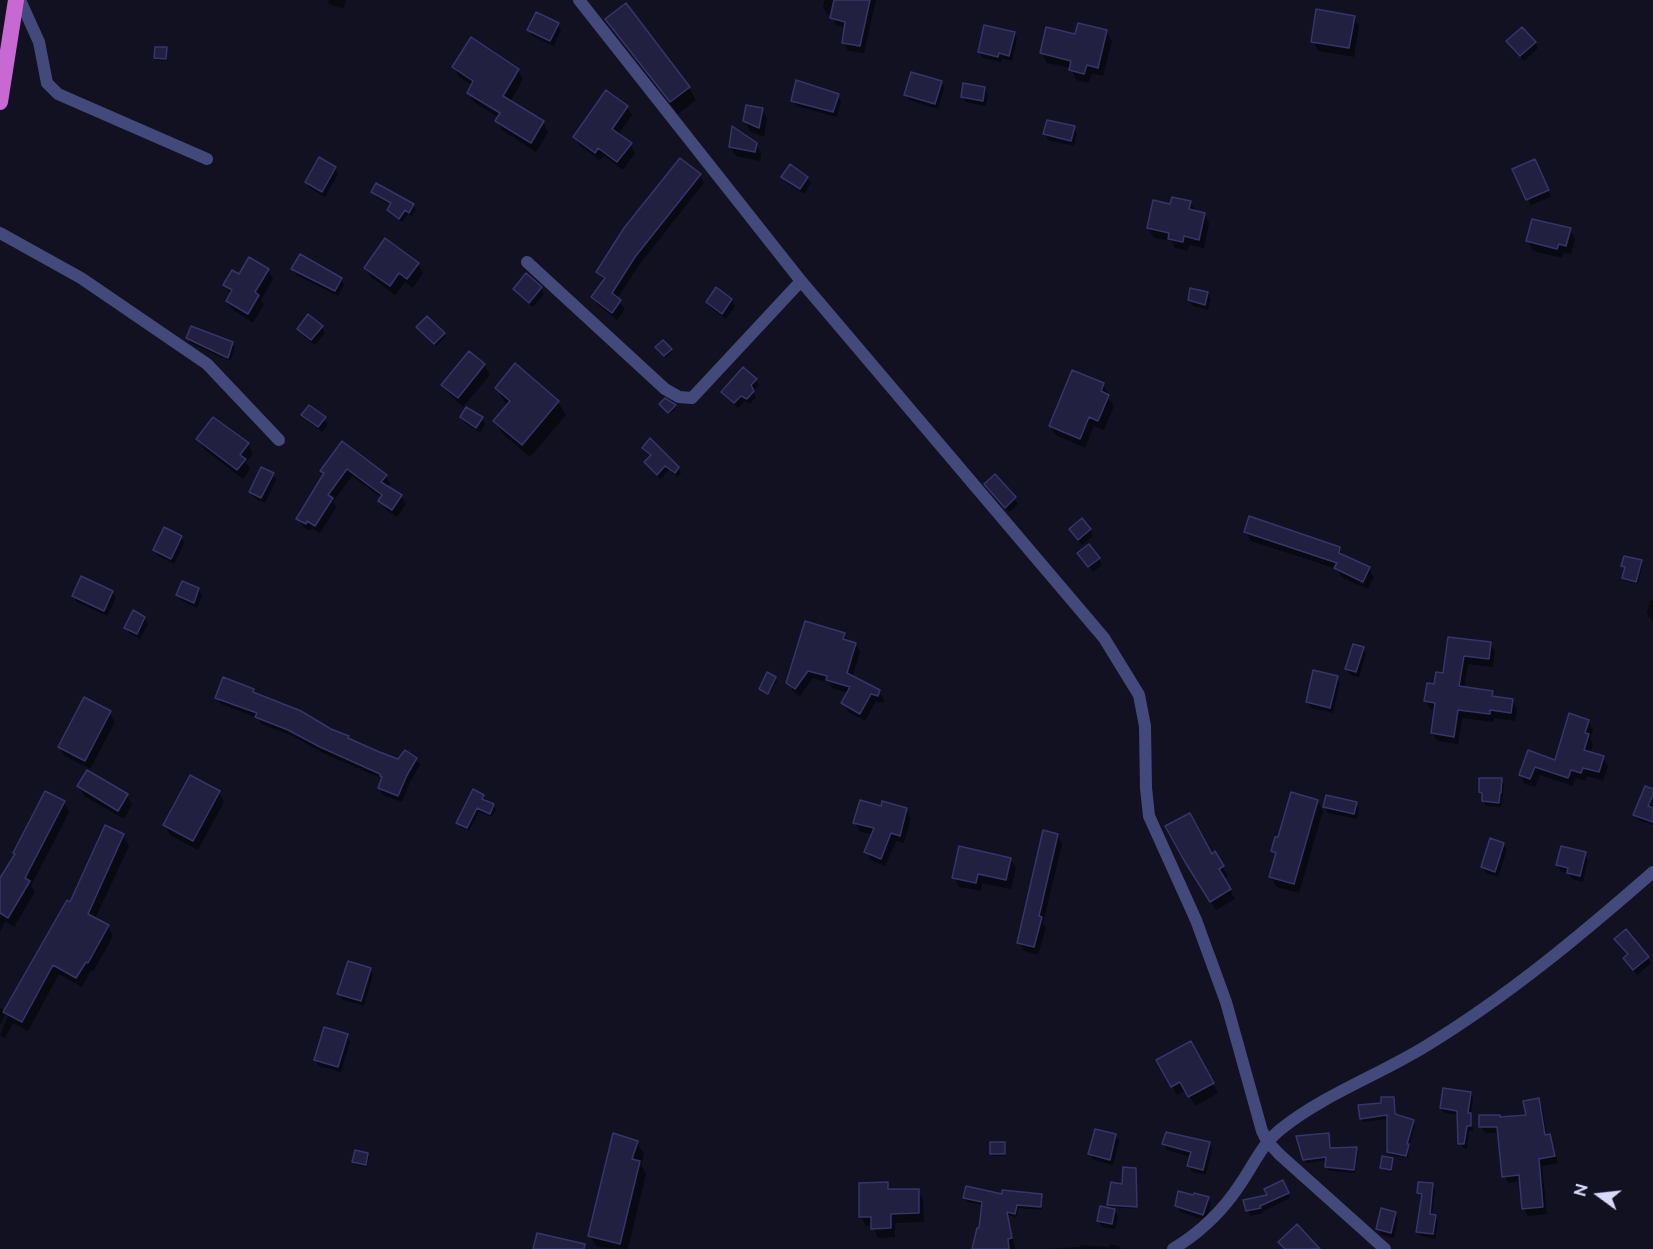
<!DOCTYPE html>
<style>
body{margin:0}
#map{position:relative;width:1653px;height:1249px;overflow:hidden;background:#112;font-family:Raleway,sans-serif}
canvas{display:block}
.north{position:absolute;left:1569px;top:1165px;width:60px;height:60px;-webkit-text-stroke:4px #112;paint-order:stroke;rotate:285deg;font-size:16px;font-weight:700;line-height:24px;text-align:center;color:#d8dafa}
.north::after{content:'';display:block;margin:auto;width:21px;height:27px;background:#d8dafa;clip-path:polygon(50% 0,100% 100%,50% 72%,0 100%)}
</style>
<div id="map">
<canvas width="1653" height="1249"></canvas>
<div class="north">N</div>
</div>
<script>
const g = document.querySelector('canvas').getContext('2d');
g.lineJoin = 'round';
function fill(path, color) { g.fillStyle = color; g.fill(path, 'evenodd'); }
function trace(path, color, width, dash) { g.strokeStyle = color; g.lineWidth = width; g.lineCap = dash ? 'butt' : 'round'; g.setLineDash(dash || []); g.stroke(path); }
fill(new Path2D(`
 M328 0H346V1L343 9 329 4Z
 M824 0H876L864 53 848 51 844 43 846 28 836 25 832 15 827 14 823 7Z
 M1354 17 1359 26 1354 57 1318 51 1313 41Z
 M607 19 689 88 696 100 678 114 614 32Z
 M558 24 561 30 554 46 532 36 529 30Z
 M1106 31 1112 41 1103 76 1092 73 1089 83 1076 80 1071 68 1047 63 1042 53 1076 36Z
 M1014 33 1017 39 1012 61 1002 58 1001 62 983 58 979 52Z
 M1508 41 1535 42 1538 48 1524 61Z
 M166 49 167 61 157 60 156 58Z
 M454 67 518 70 523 79 510 102 543 122 548 132 536 152 502 130 497 121 499 118 474 102 468 93 472 85 459 77Z
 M941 82 944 88 938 109 909 100 906 94Z
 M984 89 988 94 986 106 966 102 962 96Z
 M838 95 841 101 837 117 796 106 793 100Z
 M627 107 632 115 618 135 630 144 635 153 623 170 604 156 600 160 580 146 575 137Z
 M762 109 767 119 764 137 750 131 745 121Z
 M1074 128 1077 134 1074 146 1048 140 1045 134Z
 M756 144 761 153 760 161 736 156 730 147Z
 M1538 166 1551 197 1531 205 1514 170Z
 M335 168 338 174 325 197 310 188 306 182Z
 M700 175 704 183 639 265 617 299 625 309 617 320 598 305 593 297 605 282 598 272Z
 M783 177 807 178 811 183 804 194 787 183Z
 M373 192 413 205 416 209 412 216 408 214 402 222 391 214 388 210 391 205 376 197Z
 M1190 202 1196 212 1204 214 1209 223 1204 248 1189 245 1188 251 1175 248 1171 241 1154 238 1148 228 1171 205Z
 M1570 230 1575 239 1571 254 1564 253 1562 258 1533 251 1528 241Z
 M418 264 423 273 413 288 405 282 395 295 371 277 365 268Z
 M293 269 341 279 344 285 338 296 296 275Z
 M268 270 273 279 261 300 264 305 253 323 233 310 227 301 231 295 225 285 239 276Z
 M541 288 544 294 533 307 518 295 515 289Z
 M1207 293 1211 299 1208 310 1193 306 1189 300Z
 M731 300 735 306 726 319 711 308 707 303Z
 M322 327 325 333 315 345 302 335 299 329Z
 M420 330 444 334 446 336 436 346Z
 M188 338 232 343 235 348 230 361 190 343Z
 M658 350H670L672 352 666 358Z
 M469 353 484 365 490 375 463 407 449 394 443 385Z
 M756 380 759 385 753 392 756 397 750 404 745 401 738 408 727 398 723 392Z
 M1103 385 1108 394 1107 397 1114 406 1104 430 1094 426 1085 448 1056 435 1050 426Z
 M496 388 558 402 566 415 530 457 503 434 495 421 509 405 504 401Z
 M675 406 676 408 670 414 662 407Z
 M303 416 324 418 328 424 322 432 307 421Z
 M461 417 482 418 485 424 480 433 465 423Z
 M198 439 248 444 253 454 246 462 250 469 243 479 204 449Z
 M342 443 386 476 390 484 387 487 401 496 406 504 397 517 385 509 380 501 382 498 352 476 333 502 336 507 320 533 312 528 310 531 303 527 298 519 325 475 322 471Z
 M644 448 678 468 681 473 678 477 669 470 660 479 646 463 651 457Z
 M273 474 276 480 265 503 254 498 250 492Z
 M995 476 1018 504 1009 512 989 490Z
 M1090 530 1093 536 1082 545 1074 535Z
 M1246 532 1339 548 1345 558 1369 569 1374 577 1368 589 1341 577 1337 569 1251 541Z
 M181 537 184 543 174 564 158 556 155 550Z
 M1625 557 1642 562 1643 564 1638 584 1625 581 1624 578 1626 569 1623 566Z
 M1083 559H1099L1102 565 1093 572Z
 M198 589 202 595 197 608 182 601 178 595Z
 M112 592 116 598 107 616 77 602 73 596Z
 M1650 600 1653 601V622L1647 613Z
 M144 618 148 624 140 639 129 633 126 628Z
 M844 634 848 642 855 644 860 652 852 678 879 692 884 700 883 703 876 701 865 721 848 712 843 703 848 693 832 688 830 683 813 678 800 696 793 691 788 683Z
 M1449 639 1490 644 1495 652 1493 667 1468 664 1464 688 1492 692 1495 698 1512 700 1517 709 1515 721 1494 718V722L1462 718 1458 744 1437 741 1432 733 1436 710H1431L1426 701 1436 685 1445 675Z
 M1363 648 1366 654 1359 677 1350 675 1347 669Z
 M1337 677 1340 683 1333 713 1311 708 1307 702Z
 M775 678 777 681 770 693 761 688Z
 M253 690 255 695 399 761 416 759 420 765 410 782 402 802 383 795 379 788 383 779 325 754 293 736 261 724 258 718 221 704 217 698Z
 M109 712 115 722 90 769 65 756 59 747Z
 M1588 721 1593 730 1590 739 1593 744 1590 754 1603 757 1608 766 1603 781 1587 776 1586 781 1575 778 1573 786 1540 775 1535 787 1525 784 1520 775 1529 752 1556 762Z
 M1501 779 1504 785 1501 807 1486 806 1480 792Z
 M79 786 127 795 132 805 124 819 84 796Z
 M1653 791 1651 809 1653 810V825L1638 820 1635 815Z
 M219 792 224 802 198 850 170 835 165 825Z
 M483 796 496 809 492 817 479 812 469 831 460 827 458 823Z
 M1317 801 1323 811 1299 893 1276 887 1271 877 1277 857 1273 851 1279 839Z
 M64 802 69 812 31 886 35 892 14 927 5 921 0 932V881Z
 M1356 803 1359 809 1357 819 1328 813 1325 807Z
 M882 808 906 810 911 818 904 843 896 841 885 866 871 860 866 852 873 835 860 831 855 823Z
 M1057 835 1062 844 1043 923 1046 927 1038 955 1024 951 1019 943Z
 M123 836 129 846 95 919 108 926 113 936 93 972 91 970 82 987 59 974 28 1031 13 1023 5 1038 0 1036 8 1015H5L0 1025V1008L6 1011 70 904Z
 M1503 844 1507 850 1498 877 1486 873 1482 867Z
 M1215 854 1228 876 1223 879 1235 899 1216 910 1192 872Z
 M1585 854 1588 860 1583 882 1572 879 1568 873 1561 871 1557 865Z
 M1010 859 1016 868 1011 889 982 883 981 891 959 887 954 877Z
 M1616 939 1648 958 1651 963 1637 975 1628 964 1629 955Z
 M370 969 373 975 364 1006 343 1000 339 994Z
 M347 1036 350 1042 341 1072 319 1066 315 1060Z
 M1190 1043 1218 1093 1195 1106 1186 1090 1177 1095 1158 1061Z
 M1471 1093 1473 1098 1471 1116 1473 1131H1469L1467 1149 1463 1148 1460 1143 1459 1115 1444 1113 1441 1108Z
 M1394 1098 1396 1116 1413 1122 1415 1125 1409 1147 1408 1158 1390 1155 1388 1151V1119L1363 1122 1361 1118Z
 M1538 1100 1542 1107 1547 1136H1549L1553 1143 1558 1163 1542 1166 1547 1214 1528 1216 1524 1209 1521 1181 1508 1183 1504 1176 1499 1133H1485L1481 1126 1500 1119 1528 1117Z
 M1328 1134 1331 1149H1356L1358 1152 1355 1173 1329 1171 1327 1167V1160L1306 1163 1304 1159Z
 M1115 1135 1119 1141 1113 1165 1093 1160 1090 1154Z
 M637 1143 644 1154 641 1165 646 1174 628 1249 597 1247 590 1236Z
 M1004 1143 1006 1156H993L991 1154Z
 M1209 1143 1212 1149 1206 1175 1192 1172 1189 1166 1191 1157 1167 1150 1164 1144Z
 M367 1154 369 1157 367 1167 355 1165 354 1162Z
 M1392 1159V1172L1383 1170 1382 1168Z
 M1135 1169 1137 1209 1112 1207 1118 1216 1115 1229 1102 1227 1098 1221 1111 1210 1108 1205Z
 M887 1184 891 1190H918L923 1199 924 1222 895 1223V1237L878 1238 873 1226H866L861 1217Z
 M1432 1185 1435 1190 1432 1216H1435L1438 1221 1435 1239 1421 1236 1418 1232 1423 1198 1419 1193Z
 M1285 1187 1290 1198 1262 1212 1263 1213 1250 1216 1245 1201 1269 1196Z
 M1041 1195 1043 1199 1042 1210 1018 1208 1017 1217 1008 1215 1015 1249H973L983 1205 967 1202 965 1198Z
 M1208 1199 1211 1204 1206 1220 1180 1212 1177 1206Z
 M1395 1213 1398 1219 1394 1238 1381 1235 1378 1229Z
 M1110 1244 1119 1246 1121 1249H1047L1080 1247V1245L1109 1247Z`), '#0007');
const building = new Path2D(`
 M834 0H870L860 46 842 43 845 22 830 18Z
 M626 3 690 87 670 102 605 19Z
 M1316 9 1355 16 1349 48 1311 42Z
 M536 12 559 23 550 41 527 30Z
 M1078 23 1107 30 1098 68 1087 65 1084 74 1069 70 1071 61 1040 53 1046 27 1075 34Z
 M984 25 1015 32 1009 56 999 53 998 57 978 52Z
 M1522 27 1536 42 1520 56 1506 41Z
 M471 37 519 69 503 96 544 121 531 143 495 121 500 113 467 93 473 81 452 67Z
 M155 47H167L166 59 154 58Z
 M911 72 942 81 935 104 904 95Z
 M796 80 839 94 833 112 791 101Z
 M963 83 985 87 983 101 961 97Z
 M606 90 628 106 612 129 632 143 617 162 598 148 595 153 573 137Z
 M746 105 763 108 759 128 743 121Z
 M1047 120 1075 126 1071 141 1043 134Z
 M732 126 757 143 755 152 729 147Z
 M319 157 336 167 322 192 305 182Z
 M680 158 701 174 635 257 612 293 621 300 612 313 591 297 605 278 596 272 624 228Z
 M1535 159 1549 190 1526 200 1512 169Z
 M790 164 808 177 800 189 781 177Z
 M376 183 414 204 409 213 405 210 399 219 387 210 391 203 371 192Z
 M1172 197 1191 201 1189 209 1205 213 1199 240 1184 236 1183 242 1168 239 1169 233 1147 228 1153 200 1170 204Z
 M1532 219 1571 228 1566 246 1559 244 1557 249 1526 241Z
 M385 238 419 263 407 279 399 273 390 286 364 268Z
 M300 254 342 278 335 291 291 269Z
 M249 257 269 269 255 292 259 295 248 314 226 301 232 290 223 285 232 270 239 274Z
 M526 273 542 287 529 303 513 289Z
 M716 287 732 299 722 314 706 302Z
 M1190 288 1208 292 1205 305 1188 300Z
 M308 314 323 326 311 340 297 329Z
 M427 316 445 333 434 344 416 327Z
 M191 326 233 342 228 358 186 338Z
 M663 340 672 349 664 356 655 347Z
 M469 351 485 364 458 398 441 385Z
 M515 363 559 401 522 445 493 421 510 401 495 388Z
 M743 367 757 379 751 385 754 391 747 399 741 396 734 403 721 392Z
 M1072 370 1104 383 1101 391 1109 395 1098 421 1089 417 1080 439 1049 426Z
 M665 398 676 405 668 413 659 404Z
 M309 405 326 417 318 427 301 415Z
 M466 407 483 417 476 428 460 417Z
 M213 417 249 443 240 455 246 459 237 470 196 439Z
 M650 438 679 467 675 473 665 466 657 475 644 462 651 455 642 448Z
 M342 441 387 475 381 482 402 495 392 510 378 501 382 495 347 469 328 495 333 498 315 526 307 521 306 524 296 519 324 473 320 471Z
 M261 467 274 473 261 498 249 492Z
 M995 474 1016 497 1005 508 984 484Z
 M1249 516 1340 547 1339 553 1370 567 1363 582 1334 568 1337 563 1244 532Z
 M1082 518 1091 529 1078 540 1069 529Z
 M164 527 182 536 171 559 153 550Z
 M1089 544 1100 558 1088 567 1077 553Z
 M1624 556 1642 560 1636 582 1622 578 1625 567 1621 566Z
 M81 576 113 591 104 611 72 596Z
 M182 581 199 588 194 603 176 595Z
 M133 610 145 617 137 634 124 628Z
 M805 621 845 633 843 639 856 643 847 673 880 690 878 696 871 694 860 714 841 703 850 687 826 680 827 676 808 671 795 689 786 683Z
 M1448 637 1491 642 1489 659 1464 656 1459 686 1493 691 1492 696 1513 699 1511 713 1490 710V714L1458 710 1454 737 1431 733 1435 703 1424 701 1427 683 1434 684 1436 672 1443 673Z
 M1353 644 1364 647 1356 672 1345 669Z
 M1313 670 1338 676 1330 708 1306 702Z
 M767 672 776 677 768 694 759 689Z
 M223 677 254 689 253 692 301 711 331 729 349 736 348 738 377 751 398 759 405 750 417 758 407 775 398 796 378 788 382 777 380 776V774L320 747 288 730 255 717 257 713 215 698Z
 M84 697 111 711 85 761 58 747Z
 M1569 713 1589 720 1585 733 1589 734 1584 750 1604 756 1599 772 1583 768 1581 773 1571 770 1568 778 1535 767 1530 779 1519 775 1528 750 1555 760Z
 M87 770 128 794 118 811 77 786Z
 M190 775 220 791 193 841 163 825Z
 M1479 778H1502L1501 793H1500L1499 803 1482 801V793L1479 792Z
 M1645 786 1653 789V795L1648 806 1653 808V822L1633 815Z
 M473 789 484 795 482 799 494 804 490 814 477 808 467 828 456 823Z
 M45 791 65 801 25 878 30 881 8 918 0 913V878L15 854 13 853Z
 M1291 792 1318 800 1294 884 1269 877 1276 853 1271 851 1275 837H1278Z
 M1326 795 1357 802 1354 814 1323 807Z
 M860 800 881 806 882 801 907 808 900 836 891 833 881 859 864 852 874 828 853 823Z
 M1190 813 1212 854 1215 851 1224 866 1219 869 1231 889 1210 902 1185 862 1165 826Z
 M105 825 124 834 88 914 109 925 88 963 86 962 76 978 53 965 22 1022 3 1012 67 900 70 902Z
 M1043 830 1058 834 1039 916 1042 917 1034 947 1017 943Z
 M1490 838 1504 843 1495 872 1481 867Z
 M959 846 1011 858 1006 880 978 874 976 883 952 878Z
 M1561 846 1586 852 1580 876 1567 873 1568 868 1556 865Z
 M1626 929 1649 957 1633 970 1623 958 1628 954 1614 939Z
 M348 961 371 968 361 1001 337 994Z
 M324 1027 348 1034 338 1067 314 1060Z
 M1191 1041 1214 1083 1188 1097 1180 1082 1171 1087 1156 1060Z
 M1443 1088 1471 1092 1468 1113H1471V1126H1467L1464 1144H1458L1457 1111 1440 1108Z
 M1381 1097H1394L1395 1114 1414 1120 1407 1144H1409L1406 1156 1387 1152V1115L1360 1119 1358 1105 1381 1103Z
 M1539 1098 1545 1135 1550 1134 1555 1156 1539 1159 1543 1207 1522 1209 1519 1175 1502 1177 1497 1127H1479V1115H1500V1117L1526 1115 1523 1101Z
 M1095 1129 1116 1134 1110 1160 1088 1154Z
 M1166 1132 1210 1142 1203 1170 1187 1166 1191 1152 1162 1144Z
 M613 1133 638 1141 632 1159 640 1161 620 1244 588 1236Z
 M1329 1133 1330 1148 1357 1147 1354 1170 1325 1167 1326 1157 1303 1160 1296 1136Z
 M990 1142H1005V1154H990Z
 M355 1150 368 1153 366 1165 352 1162Z
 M1382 1156 1393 1158 1391 1170 1380 1168Z
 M1123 1167 1136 1168 1137 1207 1107 1205 1111 1182 1122 1184Z
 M1283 1180 1289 1193 1260 1206 1261 1208 1246 1211 1243 1200 1267 1195 1264 1189Z
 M888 1182V1189H919V1213L891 1214V1228L871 1229V1217H859V1183Z
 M1418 1182 1433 1183 1430 1214 1436 1215 1433 1234 1416 1232 1422 1194 1417 1193Z
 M966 1186 1002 1194V1190L1042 1194 1041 1207 1017 1205 1015 1214 1007 1212 1012 1238 1008 1239 1009 1249H972L977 1228H979L982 1202 963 1198Z
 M1178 1191 1193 1195 1194 1193 1209 1197 1203 1215 1175 1206Z
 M1100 1206 1115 1209 1112 1224 1097 1221Z
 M1381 1208 1396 1212 1391 1233 1376 1229Z
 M1297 1224 1320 1249H1285L1278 1242Z
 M537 1233 585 1244 584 1249H533Z`);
fill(building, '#212041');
trace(building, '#36356a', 1.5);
trace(new Path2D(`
 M20 0 39 42 47 83 58 94 207 159
 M579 0 801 281 1104 638 1139 695 1145 726 1146 788 1149 816 1196 920 1226 1002 1262 1131 1267 1141 1279 1154 1385 1249
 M0 233 81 278 207 364 279 440
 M527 262 665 389 679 397 692 398 801 281
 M1173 1249C1201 1232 1223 1211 1241 1183 1254 1164 1262 1144 1281 1129 1325 1094 1379 1075 1426 1046 1508 996 1581 935 1653 872`), '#434a7b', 12);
trace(new Path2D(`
 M0 102 16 0`), '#c868d3', 16);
</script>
